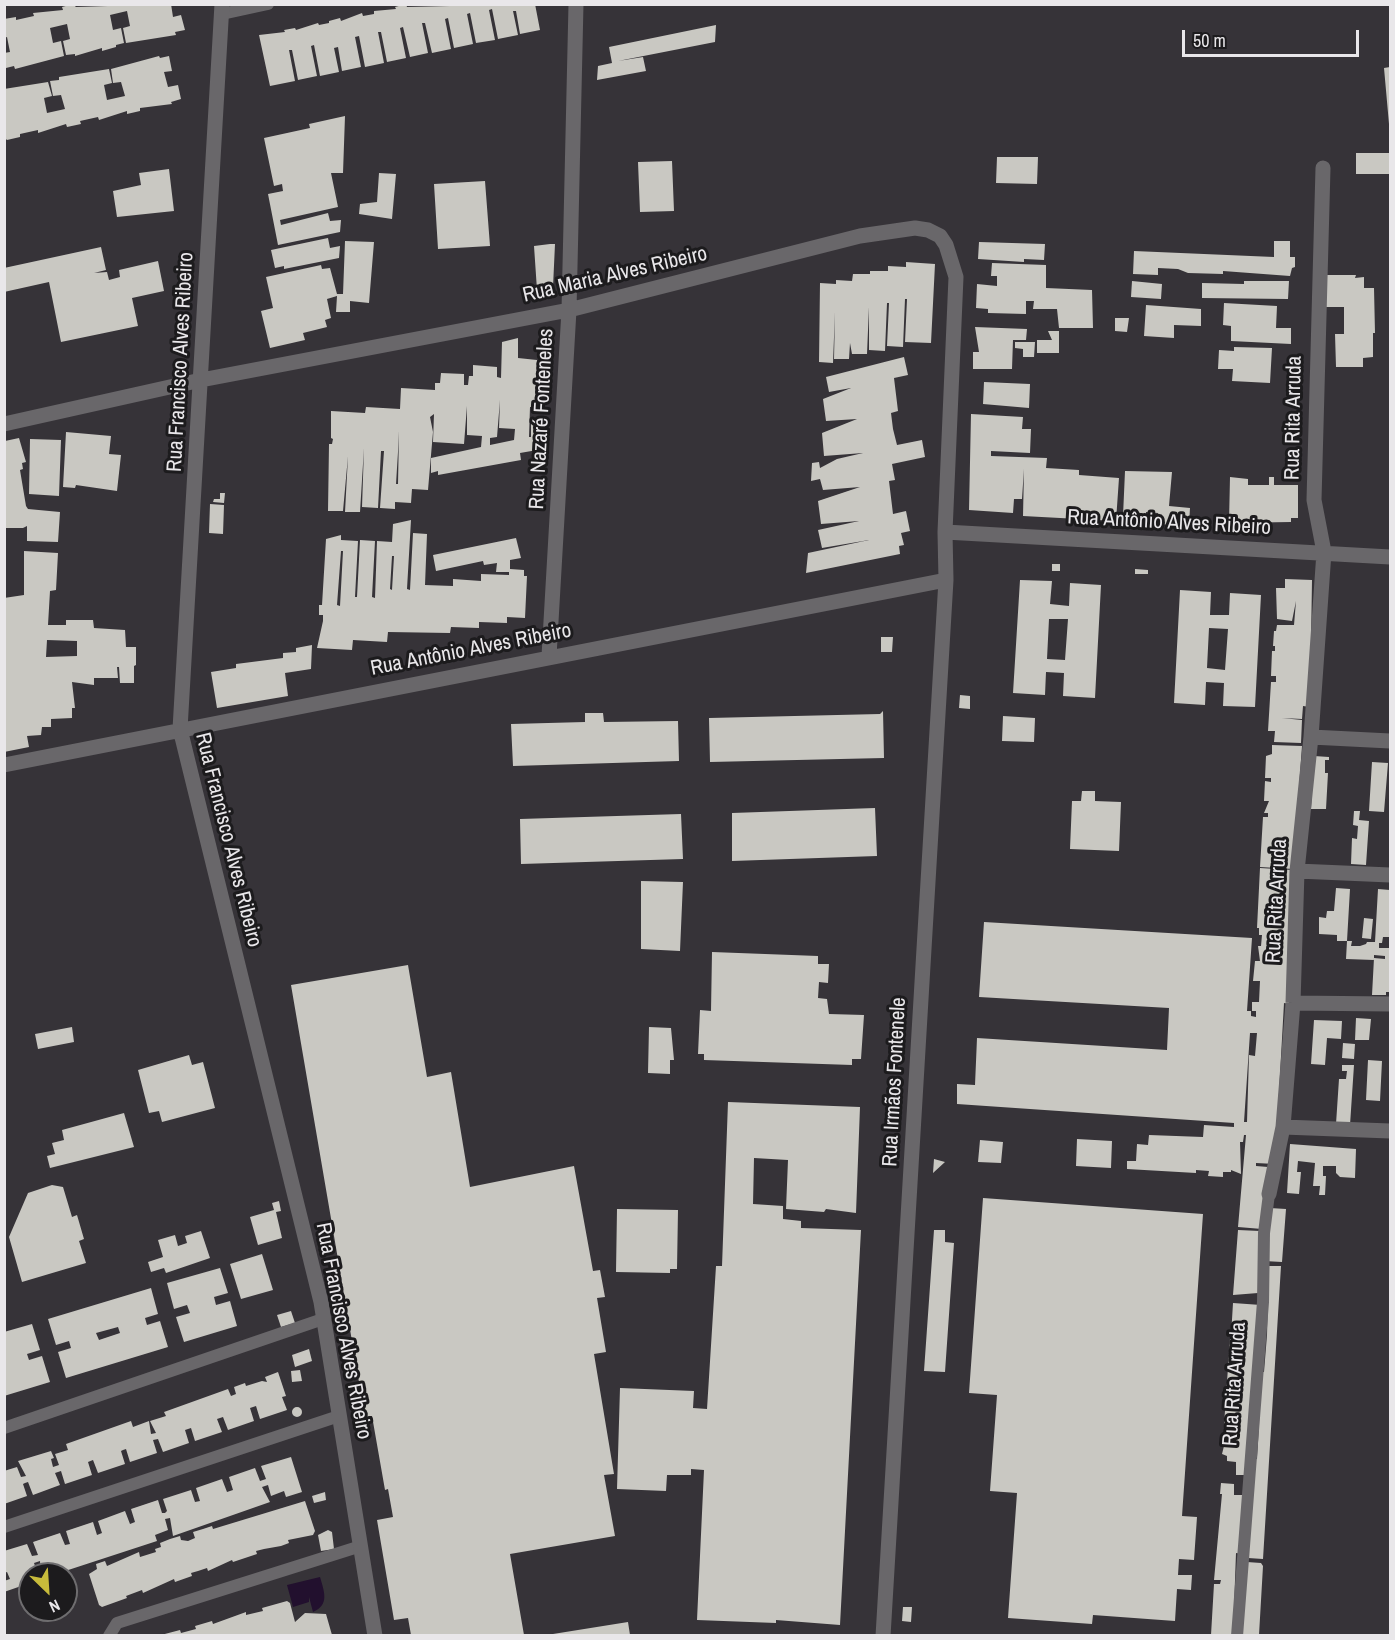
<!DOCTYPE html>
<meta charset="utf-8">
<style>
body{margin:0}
#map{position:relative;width:1395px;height:1640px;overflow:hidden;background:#363338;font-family:"Archivo Narrow",sans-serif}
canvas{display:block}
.frame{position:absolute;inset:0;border:6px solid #e9e7ea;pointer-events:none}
.north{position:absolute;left:18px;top:1562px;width:60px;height:60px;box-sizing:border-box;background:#1c1b1d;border:2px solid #6e6d6f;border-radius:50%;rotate:155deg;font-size:16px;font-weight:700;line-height:24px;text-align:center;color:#e9e7ea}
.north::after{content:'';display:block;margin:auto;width:21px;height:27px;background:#c7bb3b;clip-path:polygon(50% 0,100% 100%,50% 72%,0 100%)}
.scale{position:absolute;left:1182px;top:30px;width:177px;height:27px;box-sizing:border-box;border:3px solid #e9e7ea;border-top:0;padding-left:8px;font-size:18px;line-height:21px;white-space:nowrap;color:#e9e7ea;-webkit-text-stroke:4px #1c1b1d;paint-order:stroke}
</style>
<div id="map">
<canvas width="1395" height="1640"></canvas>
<div class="frame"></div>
<div class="north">N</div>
<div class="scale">50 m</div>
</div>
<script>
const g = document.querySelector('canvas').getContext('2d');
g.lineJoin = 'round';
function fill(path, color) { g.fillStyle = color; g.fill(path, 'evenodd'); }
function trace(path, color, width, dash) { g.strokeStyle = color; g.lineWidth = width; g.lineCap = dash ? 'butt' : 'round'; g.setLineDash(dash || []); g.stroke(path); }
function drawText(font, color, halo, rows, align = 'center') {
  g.font = font + ' "Archivo Narrow",sans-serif'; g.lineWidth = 6; g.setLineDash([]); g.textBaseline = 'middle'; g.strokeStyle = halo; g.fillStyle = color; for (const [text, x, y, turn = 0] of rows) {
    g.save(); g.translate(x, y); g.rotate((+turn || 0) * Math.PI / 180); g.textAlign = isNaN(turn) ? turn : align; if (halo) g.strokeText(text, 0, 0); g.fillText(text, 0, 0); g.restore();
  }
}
fill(new Path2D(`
 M320 1577C324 1591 330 1605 313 1612L309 1597V1602L293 1607 287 1585Z`), '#22102e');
fill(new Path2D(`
 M73 4 76 7 171 4 173 17 181 15 185 30 175 32 176 35 126 43 123 28 130 26 127 11 110 15 113 30 121 28 124 43 116 45V47L102 51V48L75 56V54L66 55 63 41 70 39 67 24 50 28 53 43 61 41 64 56 15 69 14 66 6 68 4 53 10 52 7 37 4 38V19L16 17V20L34 16 33 13 63 10 62 7Z
 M406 4 407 7 535 4 540 30 520 34 516 11H513L518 35 498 39 492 9 489 10 495 40 476 43 470 13 467 14 473 44 454 48 448 18 445 19 451 49 432 53 425 23H422L428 53 410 57 403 27 400 28 406 58 387 62 381 32H378L384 63 365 67 359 36 355 37 361 67 342 71 338 47 334 48 339 72 320 76 314 45 311 46 317 76 298 80 292 50H289L295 81 270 86 259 35 285 32 284 30 295 28 296 30 318 23 319 25 329 23V21L340 18 341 21 362 13 363 16 374 14V11L396 9 395 7Z
 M716 25 715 42 618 61 643 57 646 71 597 80 598 66 612 63 609 47Z
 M159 56 160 58 169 56 172 71 164 72 168 87 178 85 181 99 171 102 172 104 140 108V111L127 114V111L99 120 98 117 80 121 81 124 67 127 66 124 38 133V130L20 134V137L7 140 4 137V89L48 82 52 96 44 98 47 113 65 109 61 95 53 96 50 81 59 80V77L109 69 112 83 104 85 107 100 125 96 121 82 113 83 111 69Z
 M1390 67V124H1389L1384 68Z
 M345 116 343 173H331L338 207 280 220 281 225 328 213 330 221 341 220 340 232 278 245 268 194 283 191 282 184 274 186 264 138 310 128 309 124Z
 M1356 153H1390V174H1356Z
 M997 157H1038L1037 184 996 183Z
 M672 161 674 211 640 212 638 162Z
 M169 169 174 211 117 217 113 191 141 185 139 173Z
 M379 173 396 174 392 219 359 214 360 204 377 202Z
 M485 181 490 246 438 249 434 184Z
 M328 238 330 248 340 246 339 258 284 269V266L275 268 271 250Z
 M345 241 374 242 369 303 350 301V312H336L337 296 327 299 331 318 325 320 327 327 303 333 305 340 270 348 261 311 273 308 266 277 321 265 322 269 330 268 337 294H343Z
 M1274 241H1290V257H1295V267L1292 268 1290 276 1223 271V274L1188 273 1178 269 1158 268V275L1133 274 1134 251 1274 257Z
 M979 242 1045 244 1044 260 1024 259V262L978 259Z
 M550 244H555L553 287 537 290 534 246Z
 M101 247 106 270 94 273 107 272 109 280 120 277 119 270 158 261 164 291 132 298 138 326 61 342 49 282 4 292V268Z
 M906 262 935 264 931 343 905 342 907 299H905L903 347 887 346 889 303H887L885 351 869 350V307L867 354H852L850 343 849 359H834L835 312 833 363 819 362 820 283 836 284V280L852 281 853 274H870V271H888V266L906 267Z
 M992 263 1046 265V288L1092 290 1093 328H1059L1057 309H1033L1034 301H1026V314L988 313V309L976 308 977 284 997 286V276H991Z
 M1323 275H1356L1355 278 1364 277V288H1374L1375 333H1373V357L1363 358V367H1336L1335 334H1344V307H1324Z
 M1132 281 1162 284 1161 299 1131 297Z
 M1244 281H1289L1288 299 1202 298V283L1244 284Z
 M1224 303 1277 306 1276 328H1291V344L1231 341V326L1223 325Z
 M1146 305 1201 309V326L1174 325V338L1144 336Z
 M1115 318H1129L1127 332 1115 331Z
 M975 327 1027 329 1026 340H1013L1012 369H973V352H979Z
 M1048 331H1059V353H1037V340H1052Z
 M518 338V358L537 360 535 407H530L529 437H531V423H546L543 449 520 453 521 460 438 475V471L431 473V458L481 447 482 436 467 435V406L464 444 433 442 434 414 430 417 433 432 428 490 412 489 411 503 395 502V509L380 508 384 451H381L378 508 362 507 364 448 360 512H345L348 456 343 511H328L329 444H332L333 439 331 438V411L365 413 366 407 400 409 401 388 435 390V383H440L441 373 464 374V385H468L469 376H473V365L497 367V377L501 378 502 342ZM500 400 499 428 515 429 514 440 490 445V438L497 437ZM399 431 398 484H396L398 452Z
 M1015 342H1035L1034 357H1023V349L1015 348Z
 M1234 347 1272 348 1270 383 1232 381 1233 369H1218L1219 350 1234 351Z
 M904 357 908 375 894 378 898 411 891 413 893 429 897 445 922 440 925 457 892 464 895 480 889 481 893 514 906 511 910 531 901 533 904 545 899 546 900 554 806 573 808 553 869 540 822 548 818 530 859 521 821 524 818 501 860 487 823 490 820 479 811 481 812 463 819 462 820 468 837 459 863 453 824 456 822 433 857 419 826 421 823 399 851 388 829 392 826 377Z
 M984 382 1030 384 1029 408 983 404Z
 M971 414 1023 417 1022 429H1031L1030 453 991 451V456L1047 458 1046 468 1079 470V475L1119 478 1116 521 1023 516 1024 469 1022 499H1014L1013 513 969 510Z
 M66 432 111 436 109 454 121 455 117 491 76 485 75 488 63 487Z
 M19 438 26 462 22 463 23 469 20 470 26 506 28 509 60 512 58 542 27 541V526L23 528H4L5 441Z
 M30 439 61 440 59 496 29 494Z
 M1125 471 1172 472 1169 506 1190 508 1189 526 1157 524 1158 513 1146 512V518L1123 516Z
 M1230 477 1248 479V485H1269V477H1274V485H1298V518H1291V522L1229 523Z
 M220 493H225L224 503 213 502 214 499H220Z
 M210 504 224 505 223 534 209 533Z
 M411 520 407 589 410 590 413 533 427 534 425 585 453 586V579L481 581V574L509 575V572H496L497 563 484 565 483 561 436 571 433 555 516 538 521 558 510 560V569L524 570V576H527L525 618 507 617V623L479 622V628L451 627 450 633 388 632 387 642 353 640 352 650 317 648 323 621V615H319V605H322L326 539 341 535V540L358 541 355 597H357L360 540 375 541 372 597 375 598 377 541 392 542 393 524ZM341 551H343L340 606 337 605ZM392 556H394L392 590 390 589Z
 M24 551 58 553 56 590 50 591 48 625H66V620H93L94 628 125 630 126 647H136V665L134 666V683H120L119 667H117L118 678H94V685L72 682 75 708H72V718L51 719V727H42L41 735 27 736 29 747 4 752V598L24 595ZM47 640 77 641V656L46 657Z
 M1052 564H1060V571H1052Z
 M1135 569 1148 570V574H1135Z
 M1285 579 1312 580 1310 707 1303 706 1302 719 1282 718 1302 720 1301 743 1274 742 1275 731H1268L1271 682H1276V676H1271L1272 651H1275V646H1273L1274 631H1276L1277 625H1294L1296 601 1292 621 1277 619 1276 588H1285Z
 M1020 580 1052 581 1050 604 1069 606 1070 583 1101 585 1095 698 1063 696 1064 673 1046 672 1045 695 1013 693ZM1049 619H1068L1065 660 1047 659Z
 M1180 590 1211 592 1210 615H1229L1230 593 1261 595 1255 707 1223 706 1224 683 1206 682 1205 705 1174 703ZM1209 628 1228 629 1225 670 1207 668Z
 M881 637H893L892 652H881Z
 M312 645 311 669 285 673 288 696 217 708 211 672 236 668V664L283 658V653L296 652V648Z
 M960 695 970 696V709L959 708Z
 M883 711 884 758 710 762 709 718 880 714Z
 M585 713H603L604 722 678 721 679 761 513 766 511 724 585 722Z
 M1003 716 1035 718 1034 742 1002 741Z
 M1272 745 1302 746 1293 869 1260 867 1263 817H1268V813H1264L1269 801H1264L1265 781 1271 782V778H1265L1266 756 1272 754Z
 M1314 756 1329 757V760H1325V773H1328L1326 809H1311Z
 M1372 762 1388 763 1384 812 1369 811Z
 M1082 791H1095V801L1121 802 1119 851 1070 849 1072 801H1081Z
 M875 808 877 856 732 861V813Z
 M1354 811H1360L1359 820 1369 821 1366 865 1351 864 1352 838 1357 839 1358 826 1353 825Z
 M681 814 683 859 521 864 520 819Z
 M1260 868 1293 870 1289 1004 1284 1003 1275 1164 1256 1163V1166L1268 1167 1262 1229 1238 1227 1246 1135H1244L1243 1142H1240L1241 1174 1231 1170V1172H1223V1177L1208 1176 1209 1171 1196 1170V1173L1127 1169V1161H1136L1137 1144 1148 1145 1149 1135 1203 1137 1204 1125 1234 1127V1123L957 1104V1084L975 1085 977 1038 1167 1050 1169 1008 979 997 984 922 1252 938 1247 1011H1251V1016L1256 1017V1011H1252V1002H1259L1260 981H1253L1255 961H1260L1258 946H1261L1262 935H1259V928H1257ZM1250 1033H1257L1255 1056 1249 1055 1247 1122H1244Z
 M641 881 683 882 680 951 641 949Z
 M1336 888 1350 889 1347 941H1352L1351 946H1360L1366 944 1367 942H1375L1378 889 1390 890 1389 937H1383L1382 943H1379V948H1389L1390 992H1386V995H1372L1374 958 1385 959V956L1374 955V960L1346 959 1347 941H1337V935L1319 934V917L1326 918 1327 911H1334Z
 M1364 918 1373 919 1371 939 1362 938Z
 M712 952 818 956V964H829L828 983 819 982 818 998 827 999 829 1014 864 1015 861 1059H852V1065L704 1060V1054H698L700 1010 711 1011Z
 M408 965 427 1077 451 1072 470 1187 574 1166 593 1271 600 1270 605 1297 597 1298 606 1352 594 1354 614 1474 604 1475 615 1536 510 1554 524 1635H411L408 1618 394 1620 377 1520 393 1517 388 1489 385 1490 372 1416 365 1417 291 985Z
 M1356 1018 1371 1019 1369 1040H1355Z
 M1314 1020 1342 1021 1341 1039 1327 1038 1325 1065 1311 1064Z
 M72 1027 74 1042 38 1049 35 1034Z
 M649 1027 671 1028 674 1060H670V1074L648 1073Z
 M1343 1043 1355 1044 1354 1059 1342 1058Z
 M189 1055 192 1065 203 1062 215 1108 162 1122 159 1111 149 1113 138 1070Z
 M1368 1060 1382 1061 1380 1101 1366 1100Z
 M1342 1065H1354L1350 1125 1336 1124 1339 1079H1346L1347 1071H1342Z
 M728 1102 860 1107 856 1213 826 1209 824 1212 786 1209 788 1160 754 1158 753 1204 783 1206V1219L801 1221V1228L861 1230 840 1625 776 1620V1623L697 1620 704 1470 691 1469V1475H667L666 1491 617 1489 620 1388 694 1391 693 1408 707 1409 716 1266H722Z
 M124 1113 134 1147 50 1168 47 1156 55 1154 52 1143 64 1140 62 1130Z
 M1077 1139 1112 1141 1111 1168 1076 1166Z
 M980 1140 1003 1142 1001 1163 978 1162Z
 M1290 1144 1356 1149 1355 1178 1340 1177 1336 1173V1166H1323V1176H1326L1325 1195H1319L1320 1186H1313L1315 1163 1298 1161 1297 1172H1301L1299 1194 1287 1193Z
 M934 1159 945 1162 933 1173Z
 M52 1185 63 1187 72 1217 77 1215 84 1239 79 1241 86 1263 22 1282 9 1237 28 1193Z
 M983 1198 1203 1214 1182 1516 1197 1517 1194 1560 1179 1559 1178 1575H1192L1191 1590 1177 1589 1175 1621 1093 1615 1092 1624 1008 1618 1017 1493 990 1491 997 1395 969 1393Z
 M279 1201 281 1211 276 1212 282 1238 258 1245 250 1217 274 1210 272 1203Z
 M1270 1208 1286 1209 1282 1262 1264 1261Z
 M617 1209 678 1210 677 1269H670V1273L616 1272Z
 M934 1230H945V1242L954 1243 945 1372 924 1371Z
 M1238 1230 1260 1231 1258 1293 1233 1295Z
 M201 1231 210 1258 166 1273 164 1268 151 1272 148 1262 163 1257 158 1240 175 1235 178 1246 187 1243 185 1236Z
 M262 1254 273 1290 241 1299 230 1264Z
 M1269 1266H1281L1263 1559 1248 1558 1254 1459H1257L1259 1425 1260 1372H1264L1267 1335Z
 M220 1268 228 1293 214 1297 216 1305 230 1301 237 1326 184 1342 176 1317 190 1313 187 1305 174 1309 167 1283Z
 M151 1288 158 1314 145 1318 147 1325 160 1321 168 1347 66 1378 58 1352 71 1348 69 1341 56 1345 48 1319ZM118 1327 120 1333 99 1340 96 1333Z
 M1233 1303 1261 1305 1247 1475H1236V1462L1227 1461V1456L1222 1454 1226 1438H1224V1431H1227V1425H1224L1230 1339H1234L1231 1336Z
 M291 1311 295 1323 281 1327 277 1315Z
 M32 1324 40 1350 27 1354 29 1360 42 1356 50 1382 4 1396V1332Z
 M309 1349 312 1361 295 1367 292 1355Z
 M300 1370 302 1381 292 1382 291 1371Z
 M278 1372 286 1396 282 1397 287 1410 260 1419 256 1406 250 1408 254 1421 228 1430 223 1417 217 1419 222 1432 195 1441 191 1428 185 1430 189 1443 163 1452 158 1439 153 1440 157 1453 130 1462 126 1449 123 1450 121 1451 125 1464 98 1473 93 1460 88 1462 92 1475 65 1484 61 1471 55 1473 60 1485 33 1495 28 1482 25 1483 23 1484 27 1496 4 1504V1471L17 1467 21 1477 26 1476 18 1461 51 1451 54 1458 51 1459 53 1467 59 1465 55 1454 68 1450 66 1444 131 1421 133 1427 149 1421 151 1434 156 1433 150 1421 166 1416 164 1412 228 1389 231 1396 236 1394 234 1387 245 1383 246 1386 262 1381 267 1382 265 1377Z
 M292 1412a5 5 0 1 1 10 0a5 5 0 1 1-10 0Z
 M291 1457 302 1492 286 1497 284 1491 271 1496 268 1485 262 1487 270 1502 173 1536 170 1518 165 1519 168 1530 155 1535 157 1541 56 1574H41L40 1561 34 1563 38 1574 24 1578 27 1584 4 1592V1581L10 1579 7 1572 4 1573V1551L27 1544 32 1556 38 1555 33 1542 60 1533 65 1545 70 1544 66 1531 93 1522 97 1535 102 1533 98 1521 125 1511 130 1524 135 1522 131 1509 158 1500 162 1513H165L167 1511 163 1499 191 1490 195 1502 200 1501 196 1488 222 1479 227 1492 233 1490 229 1477 255 1468 260 1481 266 1479 261 1466Z
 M1221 1483 1234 1484V1495H1246L1242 1554 1236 1553 1233 1635H1211L1214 1584H1220L1221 1580H1214L1222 1494H1220Z
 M325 1492 326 1500 314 1503 312 1496Z
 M305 1501 315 1531 313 1535 288 1540 289 1543 281 1546 264 1549 256 1551 257 1554 233 1562 232 1560 208 1571 207 1568 198 1571 191 1573 192 1576 175 1582 174 1579 143 1593 142 1590 126 1596 127 1598 102 1607 99 1605 89 1574 97 1569 96 1564 105 1561 107 1566 139 1552 140 1557 156 1552 155 1549 161 1547 160 1543 170 1539 180 1536 181 1540 188 1541 195 1538 193 1532 203 1529 212 1526 213 1529Z
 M328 1530 332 1532 334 1549 321 1551 318 1535Z
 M1247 1562 1261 1563 1263 1566 1259 1635H1241Z
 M287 1601 290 1603 295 1622 305 1613 326 1614 332 1635H161L180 1630 181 1633 196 1629 195 1626 212 1621 213 1624 246 1612V1615L263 1611 262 1608Z
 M903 1607H912L911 1622 902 1621Z
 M628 1622 630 1635H553V1634Z`), '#c9c8c2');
trace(new Path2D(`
 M222 14 268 4
 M4 1428 323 1319
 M4 1527 339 1416
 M109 1636 117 1623 361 1546
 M1237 1636 1263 1302 1264 1233 1269 1194`), '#69676a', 12);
trace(new Path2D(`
 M222 4 180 729 321 1302 375 1636
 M4 424 201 380 569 310 860 236 915 228 928 230 940 236 946 245 956 277 945 532 946 580 883 1636
 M945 532 1390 557
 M549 656 569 310 576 4
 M1311 737 1390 741
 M4 765 946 580
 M1297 871 1390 875
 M1293 1003 1390 1004
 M1283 1127 1390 1131
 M1269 1194 1283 1127 1293 1003 1297 871 1311 737 1324 552 1314 500 1323 168`), '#69676a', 15);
drawText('21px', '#e9e7ea', '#1c1b1d', [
 ["Rua Maria Alves Ribeiro",615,275,-13],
 ["Rua Francisco Alves Ribeiro",181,362,-87],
 ["Rua Rita Arruda",1294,418,-89],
 ["Rua Nazaré Fonteneles",542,419,-87],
 ["Rua Antônio Alves Ribeiro",1169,523,3],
 ["Rua Antônio Alves Ribeiro",471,650,-11],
 ["Rua Francisco Alves Ribeiro",228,840,76],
 ["Rua Rita Arruda",1277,901,-87],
 ["Rua Irmãos Fontenele",895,1082,-87],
 ["Rua Francisco Alves Ribeiro",343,1331,79],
 ["Rua Rita Arruda",1235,1384,-86]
]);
</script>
